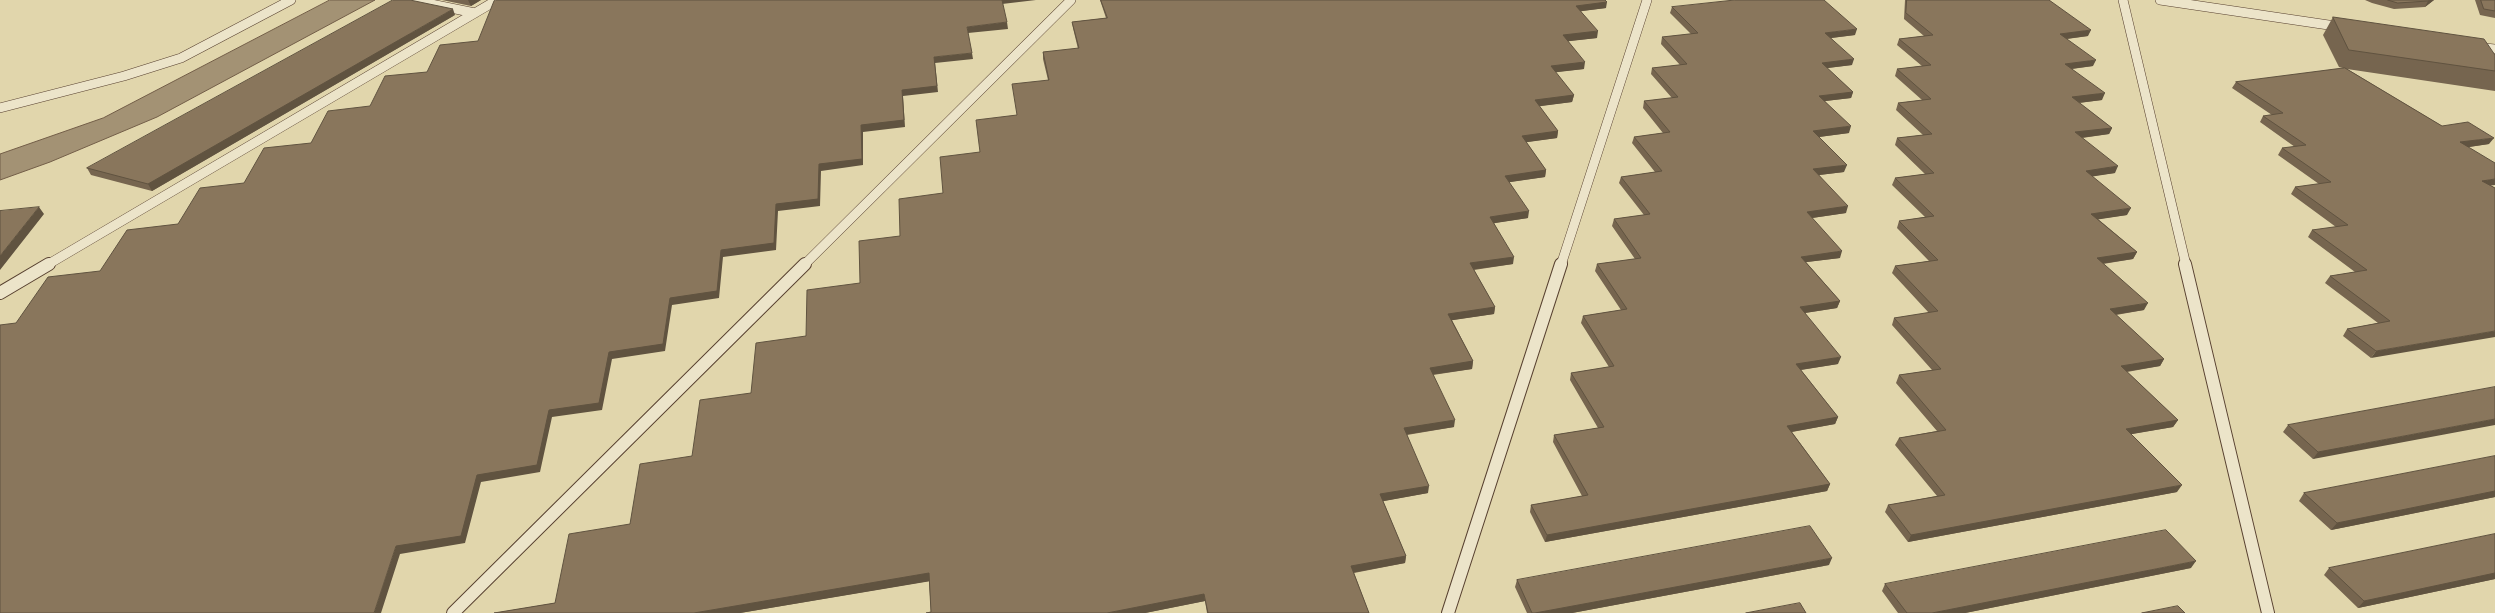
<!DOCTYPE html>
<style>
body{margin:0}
canvas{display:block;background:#e1d6ac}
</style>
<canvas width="2495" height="613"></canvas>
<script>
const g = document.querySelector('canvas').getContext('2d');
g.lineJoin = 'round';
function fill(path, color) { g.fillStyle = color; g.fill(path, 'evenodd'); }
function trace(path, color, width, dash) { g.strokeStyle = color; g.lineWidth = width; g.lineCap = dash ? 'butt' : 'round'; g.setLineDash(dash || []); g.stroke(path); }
const water = new Path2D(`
 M330 0H375L157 117 50 162 0 180V154L103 118Z`);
fill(water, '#a39274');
trace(water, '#735e48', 1);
const laneFar1 = new Path2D(`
 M412 0 475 13
 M2123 0 2186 265
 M2160 0 2342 27
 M2476 47 2495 49
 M0 108 124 76 181 58 291 0
 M47 265 497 0
 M804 265 1071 0
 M1561 265 1647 0`);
const lane = new Path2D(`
 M2185 264 2268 613
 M0 293 49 264
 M453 613 805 264
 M1448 613 1561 264`);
trace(laneFar1, '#584130', 10);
trace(lane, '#584130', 14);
trace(laneFar1, '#ece4c9', 9);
trace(lane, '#ece4c9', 12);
fill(new Path2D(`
 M442 0H481L471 6Z
 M1100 0H1605L1606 8 1581 11 1597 38 1568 41 1584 69 1555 72 1574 95 1572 102 1539 106 1558 131 1557 138 1526 142 1546 170 1545 177 1509 182 1528 218 1494 223 1513 264 1474 270 1495 307 1494 314 1452 320 1473 361 1472 369 1433 375 1454 427 1407 435 1428 493 1383 501 1406 556 1405 563 1354 573 1369 613H1207L1205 601 1145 613H926L931 612 929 581 740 613H494L555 603 630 524 692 456 751 393 806 336 860 283 900 236 943 193 980 152 1017 115 1048 80 1043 59V52L1078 49 1073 28 1072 22 1106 18Z
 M1905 0H2049L2088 36 2067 39 2093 66 2072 69 2102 100 2079 103 2112 128 2109 134 2082 138 2115 173 2092 176 2127 215 2098 219 2137 252 2133 259 2103 264 2144 310 2116 315 2164 359 2160 366 2127 372 2178 420 2173 427 2131 434 2177 492 1908 542 1885 512 1888 505 1937 496 1895 445 1899 438 1937 431 1896 383 1899 375 1932 370 1892 325 1894 318 1929 313 1892 273 1895 266 1929 261 1897 228 1899 221 1925 217 1892 185 1895 178 1925 174 1895 145 1897 138 1923 135 1896 110 1898 103 1922 100 1895 76 1897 69 1922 66 1897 45 1899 39 1924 36 1904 19Z
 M2365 0H2434L2425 7 2394 9 2372 3Z
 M2475 0H2495V18L2480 15Z
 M1672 7 1855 35 1831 38 1852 65 1827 68 1853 92 1851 98 1825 101 1849 133 1819 137 1844 172 1819 175 1846 213 1812 218 1840 258 1806 262 1840 301 1837 308 1805 313 1838 364 1801 370 1838 417 1835 424 1792 432 1830 484 1827 491 1545 542 1530 512 1531 505 1582 496 1553 442 1554 435 1598 428 1570 380 1571 373 1609 367 1581 323 1583 316 1621 310 1595 271 1597 264 1635 259 1612 226 1614 219 1644 215 1619 183 1621 177 1655 172 1632 143 1634 137 1663 133 1643 108 1644 101 1672 98 1651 74 1652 68 1680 65 1661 44 1662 37 1691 34 1670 13Z
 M455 15 152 191 91 175 87 168Z
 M2333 17 2495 55V91L2347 69 2442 126 2489 144 2468 147 2490 185 2495 188 2371 358 2343 336 2347 329 2378 323 2325 283 2330 276 2355 272 2308 237 2312 230 2336 227 2291 194 2295 187 2319 184 2278 155 2282 148 2295 147 2260 122 2263 116 2272 115 2232 88 2236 82 2343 68 2339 67 2323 35Z
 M2495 387 2313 459 2283 432 2288 425Z
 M2495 456V497L2331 530 2299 501 2304 493Z
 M2495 534V579L2358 608 2324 575 2329 568Z
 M1829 565 1572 613H1527L1515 587 1517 580Z
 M2191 568 1965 613H1898L1882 591 1885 584Z`), '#76654f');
fill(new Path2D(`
 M468 0H481L471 6Z
 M1002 0H1036L1002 4Z
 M2430 0H2434L2425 7 2428 1Z
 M1607 2 1606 8 1575 12 1576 6Z
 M453 9 455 15 152 191 148 184Z
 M1007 22 1008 29 968 33 967 27Z
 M1857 29 1855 35 1823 39 1825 33Z
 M2091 30 2088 36 2057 40 2060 34Z
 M1598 31 1597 38 1562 42 1563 35Z
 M972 53 973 59 935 63 938 92 903 96 905 127 863 132V165L821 171 820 206 778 211 776 250 723 257 719 298 672 305 665 351 612 359 602 410 552 417 540 472 481 482 465 543 400 554 381 613H374L396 546 549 410 609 352 670 298 721 250 776 204 861 125 902 90 934 57Z
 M1854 59 1852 65 1820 69 1822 63Z
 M2096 60 2093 66 2062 70 2065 64Z
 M1585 62 1584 69 1550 73 1551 66Z
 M1853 92 1851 98 1817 102 1819 96Z
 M2105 93 2102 100 2069 104 2072 97Z
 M1574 95 1572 102 1534 107 1535 100Z
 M1851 126 1849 133 1811 138 1813 131Z
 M2112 128 2109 134 2072 139 2075 132Z
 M1558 131 1557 138 1521 143 1522 136Z
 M2494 138 2489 144 2456 149 2460 142Z
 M1847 165 1844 172 1811 176 1813 169Z
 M2118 166 2115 173 2083 178 2086 171Z
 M1546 170 1545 177 1504 183 1505 176Z
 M2495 179V185L2478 187 2482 181Z
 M1848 206 1846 213 1805 219 1807 212Z
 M39 207 44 214 0 270V256Z
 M2131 208 2127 215 2088 221 2091 214Z
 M1529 211 1528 218 1489 224 1490 217Z
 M1842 251 1840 258 1799 263 1801 257Z
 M2137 252 2133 259 2093 265 2097 258Z
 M1514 257 1513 264 1469 270 1470 263Z
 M1840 301 1837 308 1798 314 1800 307Z
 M2148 303 2144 310 2106 316 2110 309Z
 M1495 307 1494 314 1447 321 1448 314Z
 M2495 331V337L2371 358 2376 351Z
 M1841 357 1838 364 1793 371 1796 364Z
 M2164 359 2160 366 2117 373 2121 366Z
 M1473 361 1472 369 1429 375 1430 368Z
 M1838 417 1835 424 1785 433 1787 426Z
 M2495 419V425L2313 459 2318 452Z
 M1455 420 1454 427 1403 435 1404 428Z
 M2178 420 2173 427 2121 436 2126 429Z
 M1830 484 1827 491 1545 542 1547 535Z
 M2182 485 2177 492 1908 542 1911 535Z
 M1429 486 1428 493 1379 502 1380 494Z
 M2495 491V497L2331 530 2337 523Z
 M1406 556 1405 563 1351 573V566Z
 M1832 558 1829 565 1572 613H1535Z
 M2196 561 2191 568 1965 613H1932Z
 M929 573 931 581 740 613H694Z
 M2495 573V579L2358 608 2364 601Z
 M1204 594 1205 601 1145 613H1107Z`), '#605340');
const building = new Path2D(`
 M393 0H410L453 9 148 184 87 168Z
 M496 0H1002L1007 22 967 27 972 53 934 57 937 86 902 90 904 120 861 125 862 159 819 164 818 199 776 204 774 243 721 250 717 291 670 298 663 344 609 352 599 403 549 410 537 465 477 475 461 536 396 546 374 613H0V325L16 323 48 277 100 271 127 230 178 224 200 188 244 183 264 148 311 143 328 111 370 106 385 76 427 72 440 45 478 41 494 1Z
 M1101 0H1605L1607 2 1576 6 1598 31 1563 35 1585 62 1551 66 1574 95 1535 100 1558 131 1522 136 1546 170 1505 176 1529 211 1490 217 1514 257 1470 263 1495 307 1448 314 1473 361 1430 368 1455 420 1404 428 1429 486 1380 494 1406 556 1351 566 1369 613H1208L1204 594 1107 613H926L931 612 929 573 694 613H494L555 603 569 534 630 524 640 464 692 456 700 400 751 393 756 343 806 336 807 290 860 283 859 241 900 236 899 199 943 193 940 157 980 152 976 120 1017 115 1012 84 1049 80 1043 52 1079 48 1072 22 1107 18Z
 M1735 0H1824L1857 29 1825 33 1854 59 1822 63 1853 92 1819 96 1851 126 1813 131 1847 165 1813 169 1848 206 1807 212 1842 251 1801 257 1840 301 1800 307 1841 357 1796 364 1838 417 1787 426 1830 484 1547 535 1531 505 1588 495 1554 435 1604 427 1571 373 1614 366 1583 316 1627 309 1597 264 1641 258 1614 219 1650 214 1621 177 1662 171 1634 137 1670 132 1644 101 1678 97 1652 68 1687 64 1662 37 1698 33 1672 7Z
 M1907 0H2049L2091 30 2060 34 2096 60 2065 64 2105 93 2072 97 2112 128 2075 132 2118 166 2086 171 2131 208 2091 214 2137 252 2097 258 2148 303 2110 309 2164 359 2121 366 2178 420 2126 429 2182 485 1911 535 1888 505 1945 495 1899 438 1946 430 1899 375 1941 369 1894 318 1938 311 1895 266 1938 260 1899 221 1934 216 1895 178 1934 173 1897 138 1932 134 1898 103 1931 99 1897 69 1931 65 1899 39 1933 35 1906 13Z
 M2388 0H2430L2428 1 2398 3Z
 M2481 0H2495V11L2484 9Z
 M2333 17 2484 39 2495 55V71L2349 50Z
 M2345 68 2442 126 2468 122 2494 138 2460 142 2495 163V179L2482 181 2495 188V331L2376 351 2347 329 2390 321 2330 276 2367 270 2312 230 2348 225 2295 187 2331 182 2282 148 2306 145 2263 116 2283 113 2236 82Z
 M39 207 0 256V211Z
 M2495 387V419L2318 452 2288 425Z
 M2495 456V491L2337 523 2304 493Z
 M1810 526 1832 558 1535 613H1532L1517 580Z
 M2166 530 2196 561 1932 613H1907L1885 584Z
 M2495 534V573L2364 601 2329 568Z
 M1800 603 1806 613H1746Z
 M2178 606 2185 613H2142Z`);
fill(building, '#89765c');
trace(building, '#605340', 1);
</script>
